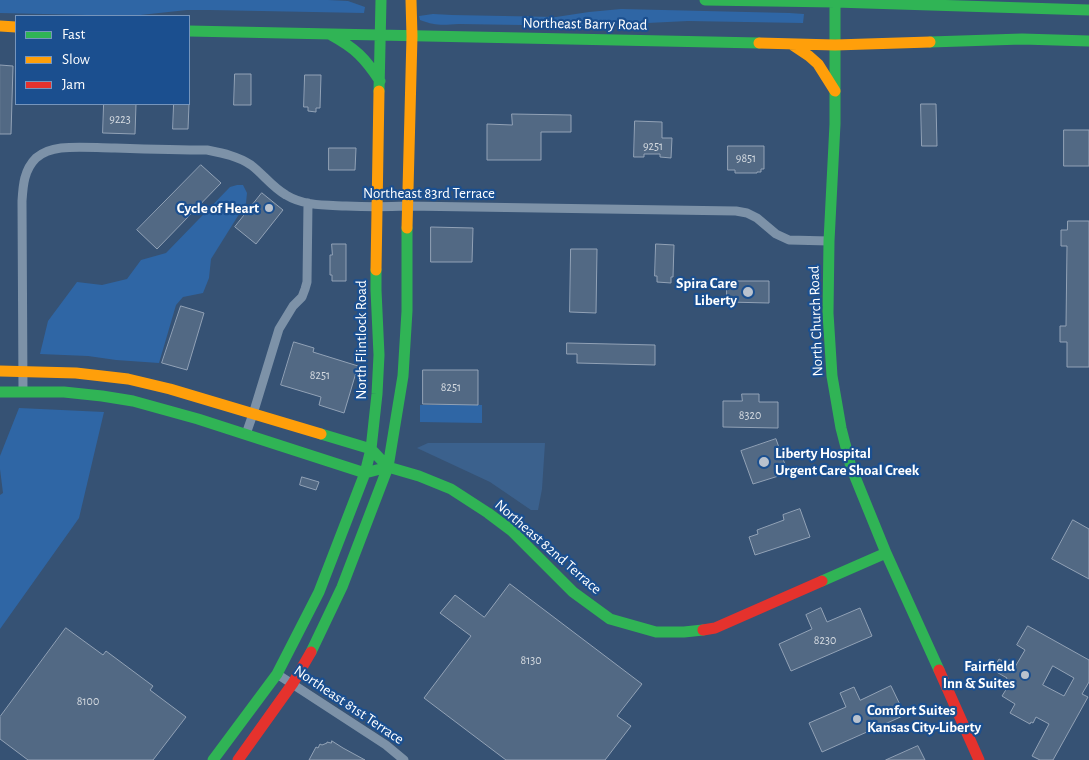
<!DOCTYPE html>
<style>
body{margin:0}
#map{position:relative;width:1089px;height:760px;overflow:hidden;background:#365274;font-family:"Alegreya Sans",sans-serif}
canvas{display:block}
.legend{position:absolute;left:15px;top:15px;width:175px;height:90px;box-sizing:border-box;background:#1b4f8f;border:1px solid #7695bc;margin:0;padding:6px 9px;list-style:none;font-size:15px;color:#fff}
.legend li{display:flex;align-items:center;gap:10px;height:25px}
.legend b{width:25px;border:1px solid #7695bc}
</style>
<div id="map">
<canvas width="1089" height="760"></canvas>
<ul class="legend">
<li><b style="height:6px;background:#30b455"></b>Fast</li>
<li><b style="height:6px;background:#ff9f0a"></b>Slow</li>
<li><b style="height:6px;background:#e5322d"></b>Jam</li>
</ul>
</div>
<script>
const g = document.querySelector('canvas').getContext('2d');
g.lineJoin = 'round';
function fill(path, color) { g.fillStyle = color; g.fill(path, 'evenodd'); }
function trace(path, color, width, dash) { g.strokeStyle = color; g.lineWidth = width; g.lineCap = dash ? 'butt' : 'round'; g.setLineDash(dash || []); g.stroke(path); }
function drawText(font, color, halo, rows, align = 'center') {
  g.font = font + ' "Alegreya Sans",sans-serif'; g.lineWidth = 4.5; g.setLineDash([]); g.textBaseline = 'middle'; g.strokeStyle = halo; g.fillStyle = color; for (const [text, x, y, turn = 0] of rows) {
    g.save(); g.translate(x, y); g.rotate((+turn || 0) * Math.PI / 180); g.textAlign = isNaN(turn) ? turn : align; if (halo) g.strokeText(text, 0, 0); g.fillText(text, 0, 0); g.restore();
  }
}
fill(new Path2D(`
 M0 0H328L348 1 365 7 364 13 209 10H187L131 16 0 13Z
 M621 9 789 13 804 14 803 23 688 21 586 26 459 24C442 25 436 26 420 20L419 16 433 14 452 15 556 17 589 12Z
 M237 185H243L247 193 246 203 211 259 209 278 203 293 183 297 176 305 159 363 116 360 88 356 40 354 48 321 77 282 102 285 127 279 141 260 166 253 230 187Z
 M420 405H482V423L420 422Z
 M19 408 104 412 79 518 0 629V495L3 493 0 469V456Z`), '#2f66a5');
fill(new Path2D(`
 M428 443H545L542 489 538 510H531L490 482 417 448Z`), '#3b618d');
const building = new Path2D(`
 M0 65 13 66 11 134H0Z
 M235 74H251V105H234Z
 M305 75H321L320 108H316V112L308 111V107H304Z
 M104 104H136L135 134 103 133Z
 M174 104H189L188 129H173Z
 M921 104H936L937 146H922Z
 M512 114 571 115V132H541V160H487V124L512 125Z
 M635 121 662 122V138H672L671 158 660 157V154H644V157H634Z
 M1064 130H1089V166H1064Z
 M728 146H764V169H761V172H757V173H735V170H728Z
 M329 148H356L355 170H329Z
 M201 165 221 183 157 249 137 230Z
 M262 193 283 210 256 244 235 227Z
 M1068 221H1089V367H1067V342H1060V326H1066L1067 246H1061V230H1067Z
 M431 227 473 228 472 262H431Z
 M332 244H346V281H332V275H330V255H332Z
 M656 244 674 245 673 277H671V283L657 282V276H655Z
 M571 249H597L596 313 570 312Z
 M727 281H769V303L727 302Z
 M181 306 204 313 187 370 162 363Z
 M294 342 314 348 313 352 358 366 344 413 319 405 321 397 281 385Z
 M567 343 655 345V365L577 363V354H567Z
 M423 370H478V405L423 404Z
 M742 394H759V402H778V428L723 427V401H742Z
 M776 439 788 473 753 484 741 451Z
 M302 477 319 482 316 490 300 485Z
 M800 509 810 537 755 555 749 537 758 534 757 530 784 520 783 515Z
 M1073 520 1089 529V579L1052 559Z
 M510 584 642 684 617 716 631 726 605 760H506L424 698 471 636 440 613 455 595 484 617Z
 M821 608 827 622 860 608 872 636 791 671 779 644 812 629 806 615Z
 M1028 626 1089 660V682L1082 694 1088 697 1053 760H1040L1032 756 1049 724 1036 717 1033 723 1031 722 1030 724 1010 713 1015 704 1002 696 1007 688 1003 686 1007 678 993 670 999 659 1015 667 1025 650 1017 645ZM1053 666 1074 678 1064 696 1043 685Z
 M66 628 103 655 106 651 153 686 150 690 186 717 153 760H28L0 739V717Z
 M891 686 905 715 822 752 809 723 846 707 840 693 854 687 860 700Z
 M332 741 343 748 365 760H309L316 747 318 748 320 744 322 745 327 743V742L331 743Z
 M918 746 925 760H886Z`);
fill(building, '#526984');
trace(building, '#92a2b6', 1);
trace(new Path2D(`
 M23 392 22 201C23 185 24 170 36 158 43 152 52 149 61 148 79 146 97 148 115 148 146 149 177 150 207 150 222 153 238 156 251 165 263 174 272 187 286 195 304 206 325 205 346 206 366 207 387 207 407 206L736 211 747 213 757 218 776 234 789 240 829 241
 M246 434 253 414 279 329 293 306 302 297 305 289 307 282 308 203
 M277 674 386 745 404 760`), '#7d92a8', 9);
trace(new Path2D(`
 M705 0 835 2 1089 10
 M835 0V124L829 241 828 313 832 376 841 428 851 467 886 553 939 670
 M189 31 759 43
 M331 35C355 48 365 58 380 81
 M930 42 1022 39 1089 41
 M379 91 381 0
 M0 392H64L102 396 133 401 198 419 365 473 388 467
 M321 434 371 449 388 467 419 476 451 489 488 513 512 531 573 592 610 619 656 632H684L703 630
 M822 581 886 553
 M311 652 342 587 388 467 403 376 407 311V228
 M213 760 277 674 319 592 365 473 371 449 377 394 379 355 376 290V270`), '#30b455', 11);
trace(new Path2D(`
 M0 26 16 27
 M759 43 835 45 930 42
 M791 44 809 56 818 64 835 91
 M407 228 412 36 411 0
 M376 270 379 91
 M0 371 76 373 128 379 170 389 321 434`), '#ff9f0a', 11);
trace(new Path2D(`
 M703 630 715 628 822 581
 M939 670 979 760
 M238 760 293 683 311 652`), '#e5322d', 11);
for (const [x, y, r, color] of [
 [269,208,5,"#b9c2ce"],
 [748,292,6,"#b9c2ce"],
 [764,462,6,"#b9c2ce"],
 [1025,675,5,"#b9c2ce"],
 [857,719,5,"#b9c2ce"]
]) { const dot = new Path2D(); dot.arc(x, y, r, 0, 2 * Math.PI); g.fillStyle = color; g.fill(dot); trace(dot, '#1b4f8f', 2); }
drawText('12px', '#d4dae0', null, [
 ["9223",120,119],
 ["9251",653,146],
 ["9851",746,158],
 ["8251",320,375],
 ["8251",451,387],
 ["8320",750,415],
 ["8230",825,640],
 ["8130",531,660],
 ["8100",88,701]
]);
drawText('15px', '#fff', '#1b4f8f', [
 ["Northeast Barry Road",585,24,1],
 ["Northeast 83rd Terrace",429,193],
 ["North Church Road",816,321,-92],
 ["North Flintlock Road",361,340,-90],
 ["Northeast 82nd Terrace",548,547,41],
 ["Northeast 81st Terrace",349,705,34]
]);
drawText('bold 15px', '#fff', '#1b4f8f', [
 ["Cycle of Heart",259,208],
 ["Spira Care",737,283],
 ["Liberty",737,300],
 ["Liberty Hospital",775,453,"left"],
 ["Urgent Care Shoal Creek",775,470,"left"],
 ["Fairfield",1015,666],
 ["Inn & Suites",1015,683],
 ["Comfort Suites",867,710,"left"],
 ["Kansas City-Liberty",867,727,"left"]
], 'right');
</script>
